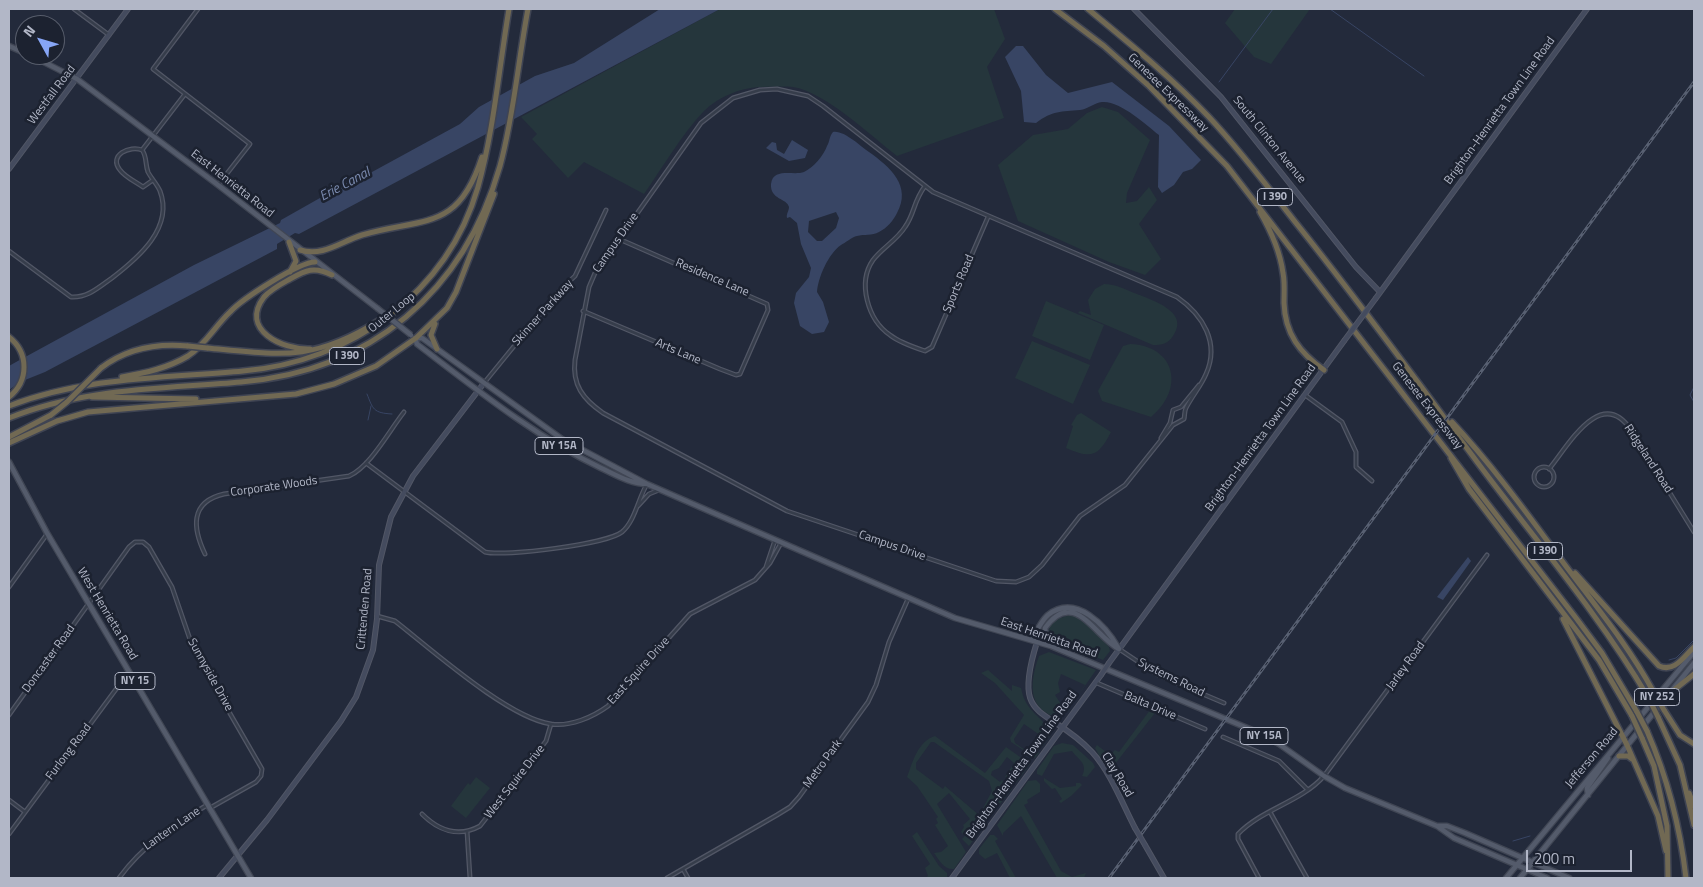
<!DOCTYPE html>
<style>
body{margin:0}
#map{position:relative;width:1703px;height:887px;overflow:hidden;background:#232a3b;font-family:"Titillium Web",sans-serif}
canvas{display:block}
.frame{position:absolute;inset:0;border:10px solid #b2b7c7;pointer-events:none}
.north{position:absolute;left:15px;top:15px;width:50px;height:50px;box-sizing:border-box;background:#1c2230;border:1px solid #585e6c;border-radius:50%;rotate:309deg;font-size:14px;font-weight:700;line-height:20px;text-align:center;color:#b2b7c7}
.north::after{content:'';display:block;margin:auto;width:18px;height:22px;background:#87a6f6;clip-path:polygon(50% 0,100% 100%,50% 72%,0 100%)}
.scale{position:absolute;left:1526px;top:850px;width:106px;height:22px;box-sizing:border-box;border:2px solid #b2b7c7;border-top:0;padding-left:6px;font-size:15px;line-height:18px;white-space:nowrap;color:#b2b7c7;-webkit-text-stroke:4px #1c2230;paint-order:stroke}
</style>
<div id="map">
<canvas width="1703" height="887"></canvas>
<div class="frame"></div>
<div class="north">N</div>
<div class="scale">200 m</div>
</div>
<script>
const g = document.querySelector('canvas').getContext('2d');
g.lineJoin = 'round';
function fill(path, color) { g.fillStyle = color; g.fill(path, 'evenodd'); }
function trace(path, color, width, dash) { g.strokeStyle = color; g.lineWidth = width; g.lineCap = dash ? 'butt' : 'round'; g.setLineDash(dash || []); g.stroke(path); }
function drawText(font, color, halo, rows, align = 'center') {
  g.font = font + ' "Titillium Web",sans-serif'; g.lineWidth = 5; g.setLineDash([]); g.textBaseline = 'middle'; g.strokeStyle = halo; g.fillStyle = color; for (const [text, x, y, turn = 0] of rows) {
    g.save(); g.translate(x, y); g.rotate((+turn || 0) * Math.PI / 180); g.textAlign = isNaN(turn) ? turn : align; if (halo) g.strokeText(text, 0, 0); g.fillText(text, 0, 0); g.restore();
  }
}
fill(new Path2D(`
 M720 9H994L1005 39 987 67 1004 118 897 156C870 135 825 92 793 87 782 86 770 87 759 87 740 88 718 97 704 111 682 134 662 168 644 194L584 162 568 178 532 139 537 134 521 117Z
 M1235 9H1310L1271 64 1254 57 1225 23Z
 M1102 107 1118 112 1150 140 1127 193 1126 203 1137 201 1149 187 1157 200 1139 224 1161 259 1145 275 1109 262 1018 221 998 165 1033 135 1068 129 1087 113Z
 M1104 284C1116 284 1126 290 1137 294 1154 301 1190 312 1173 336 1168 344 1162 345 1153 345L1078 313 1080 311 1091 315 1088 300 1095 289Z
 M1046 301 1104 325 1090 360 1032 336Z
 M1032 341 1090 365 1073 404 1015 378Z
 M1130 344C1176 346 1185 389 1151 417L1102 401 1098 391 1123 346Z
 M1081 413 1111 432C1098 457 1092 459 1066 448L1073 426 1071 425 1077 415Z
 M1071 615 1082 618 1109 647 1110 651 1103 660 1052 639 1048 632C1051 621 1060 617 1071 615Z
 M1049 652 1096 670 1075 700 1085 685 1061 674 1058 683 1060 692 1055 695 1063 707 1070 709 1059 718C1026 710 1030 681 1039 656Z
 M988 670 1012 691V685L1021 688C1026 714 1043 715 1051 734L1042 747 1038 745 1044 738 1024 724 1014 739 1015 743 1031 754 1034 750 1037 751 1039 753 1035 758 1011 742 1010 738 1024 715 995 683 981 673Z
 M1150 710 1155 713 1111 769 1107 770 1095 748 1097 745 1110 755 1115 750 1119 752Z
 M935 736 985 773 1006 747 1030 764 1016 783 1005 777 1014 763 1007 757 999 768 992 771 991 775 1000 782 1002 780 1012 789 990 816 983 808 992 791 989 781 934 742H931L916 763V769L943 789 945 786 987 822 969 846 962 839 965 836 961 832 964 827 963 825 970 819 949 793 937 804 966 852 954 869C944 870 939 860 934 853L941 852 948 846 935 825 938 823 936 819 938 817 917 786 907 777C913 762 917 742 935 736Z
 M1062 743 1073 745 1093 763 1095 767 1087 777 1082 776C1089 763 1076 758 1072 751L1054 754 1042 776 1037 774V770L1054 746Z
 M476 777 490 788 466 818 451 806 468 783 470 785Z
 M1044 778 1060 788 1076 786V783H1080L1082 785 1071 796 1067 788 1071 796 1061 803 1059 801 1062 799 1055 788 1052 789 1044 781Z
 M1036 780 1040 784V792L1027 800 1028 803 1024 805 1061 871 1072 877 1086 873 1084 878H1057L1021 816 1003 833V836L997 825 1028 781Z
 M917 832 939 866 947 873V878H925L928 876 925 868 930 864 912 836Z
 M990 835H994L998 839 995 841 1016 878H1010L997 853 985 859 979 854V849Z`), '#25363c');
fill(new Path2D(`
 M660 9H720L299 234 295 233 277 244V249L45 372 20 382 9 390V366L16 362 194 265 280 223 281 220 350 181 361 178 460 124 479 107 535 76 574 63Z
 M1016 46H1023L1046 75 1068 93 1112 82 1169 126 1201 160 1192 169 1183 172 1174 185 1162 193 1158 187 1159 135C1147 125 1119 100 1102 102 1094 103 1088 109 1080 110 1061 112 1053 110 1036 123L1024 122 1021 91 1005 57Z
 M833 132C844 130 860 146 869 152 890 167 912 186 897 213 893 221 887 228 879 232 872 236 864 234 857 236 852 237 845 243 841 245 828 254 818 278 817 292L823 302 829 322 824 332 812 334 800 326 794 303 796 293 809 277 811 268 801 244 797 223 790 217 787 218C786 214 789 211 789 207 787 198 770 200 771 184 773 167 794 176 804 172 813 168 824 155 827 146 830 141 829 137 833 132ZM836 212 839 218 836 228 822 241H817L808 232 809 221Z
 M792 140 808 150 805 158 789 161 766 148 772 142 776 143 777 150 784 154Z
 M1468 557 1471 561 1443 600 1437 597Z`), '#384564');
trace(new Path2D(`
 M1330 9 1424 76
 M1219 82 1273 9
 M1694 387 1690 395 1694 402
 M367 394C373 409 373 413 392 414
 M368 420 371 406
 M1669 660 1676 658 1694 640
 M1610 739 1615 729
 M1513 841 1530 836`), '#384564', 1);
const street = new Path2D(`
 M74 9 109 35
 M198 9 153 69 250 144 218 185
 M777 89 808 96 823 106 933 192 1177 297C1203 315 1220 343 1206 374 1201 386 1192 396 1186 408 1184 412 1185 415 1184 419L1173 425 1125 485 1080 516 1042 565 1029 577 1016 582 996 581 787 511 603 413C583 399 572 385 575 360L589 287 595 273 701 123 733 98 760 90Z
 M142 150C130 145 108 155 120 170 125 177 136 182 143 187L153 180
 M142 150 185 94
 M925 186C913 202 915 213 905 227 897 240 882 248 873 260 857 283 868 320 890 335 899 342 913 347 925 351L932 347 988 217
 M9 251 71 297C88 298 99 287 112 278 138 258 174 228 160 191 157 184 151 178 148 172 145 164 147 156 142 150
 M583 311 720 369 736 375 740 374 768 310 767 304 619 239
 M484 383 559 291 575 276 606 210
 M1305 395 1342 422 1356 452V467L1372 481
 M1161 438 1170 423 1173 410 1181 407 1199 385
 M366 463 485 552C504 557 607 544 622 532 635 521 638 499 647 484
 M1534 477a10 10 0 1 1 20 0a10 10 0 1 1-20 0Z
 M1549 469C1568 446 1601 385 1631 430L1694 532
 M638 506 649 494 659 490
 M205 554C193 529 189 502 224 494L349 476C370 467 389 431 404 412
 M766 567 775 540
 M9 587 47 534
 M377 616 395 621C431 649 508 718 551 724 570 727 593 717 608 706L690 614 755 580 770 563 781 543
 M1119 649 1158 675 1224 703
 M1097 683 1205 729
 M9 715 129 547 135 542H143L149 547 172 587 194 651 262 769 261 776 256 782 210 808
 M1223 737 1279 761 1308 790
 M9 800 25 812
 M1270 812 1307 878
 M422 814C438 830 458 838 480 826L546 741 551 724
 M467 831 470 878
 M9 834 128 673
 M683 869 688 878
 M119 878C143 845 173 826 207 805
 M667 878 777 815 790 807 799 797 868 702 876 685 889 642 908 599
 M1259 878 1238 839V834C1262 809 1301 802 1324 776L1487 555`);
const secondary = new Path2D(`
 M1134 9 1221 97 1356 267 1380 292
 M9 169 128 9
 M1376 298 1587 9
 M1037 642C1011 725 1047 704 1092 752 1111 773 1122 803 1135 828
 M1109 663 1344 341
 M1145 845 1164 878
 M219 878 267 820 341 721 356 697 373 650 377 619 379 565 391 517 413 476 484 383
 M952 878 1101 675`);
const primary = new Path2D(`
 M9 46 25 53
 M30 55 77 79 218 185 377 308
 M415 338 417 344C476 389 534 436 601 468 616 475 631 484 647 484
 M416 338H422L562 439 647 484 955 618 1051 646 1252 730 1279 744 1324 776 1345 788 1437 826 1454 838 1547 878
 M9 462 47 533 251 878
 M1029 639C1038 632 1040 622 1048 615 1076 593 1106 626 1119 649
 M1051 646 1046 638 1045 628C1074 587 1095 637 1119 649
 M1588 795 1587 788 1608 758
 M1437 826H1447L1465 833 1569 878
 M1506 878 1694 652
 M1520 878 1694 663`);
const highway = new Path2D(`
 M1055 9 1104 46 1149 86 1227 166 1576 618 1602 653 1637 712
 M1088 9C1129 43 1171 77 1208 116 1240 150 1268 187 1296 223 1357 299 1414 377 1472 455 1531 535 1597 611 1648 697
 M1260 212C1271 231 1280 251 1283 273 1285 283 1284 293 1284 303 1285 334 1300 353 1324 370
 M289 242 296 261 290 272
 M300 250C323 257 340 242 362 235 424 217 458 232 482 157
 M435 324 431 335 437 349
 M9 337C29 353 29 381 9 397
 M207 348C282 355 313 362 380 320
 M310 349C283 350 239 330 264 297 271 289 281 284 290 279 306 270 314 266 332 275
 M101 368C127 348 156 343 188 346
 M122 377C145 373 168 368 188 356 206 344 215 326 230 312 242 299 299 262 315 262
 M92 397 196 399
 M9 406C84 377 164 378 243 371 350 362 447 294 478 187 494 129 499 68 509 9
 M9 418C83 388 162 389 241 382 371 371 464 292 500 166 514 115 518 61 528 9
 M1452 422C1494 467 1531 519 1568 569 1598 609 1629 647 1653 691
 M9 437 51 415
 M9 443 57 421 88 412 296 394 334 384 376 366 416 338 447 308 456 292 494 194
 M1451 458 1469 489 1599 660 1632 716
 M1575 573 1659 666C1675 673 1684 656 1694 647
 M1563 619 1627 745 1658 816 1666 851
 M1669 694 1694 674
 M1664 710 1680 735 1694 744
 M1658 717 1680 765 1694 825
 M1647 731C1668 779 1680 826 1686 878
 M1642 738 1654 766 1667 826 1668 878
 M1619 756H1628L1632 759
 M1689 793 1694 806`);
trace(street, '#525766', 5);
trace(secondary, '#525766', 6);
trace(primary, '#404654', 7);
trace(highway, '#3f4453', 8);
trace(street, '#363d4b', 2.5);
trace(secondary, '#444b5e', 4);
trace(primary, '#545b6b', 4.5);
trace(highway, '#716953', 5);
const rail = new Path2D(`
 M1109 878 1694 82`);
trace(rail, '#586072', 3);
trace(rail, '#1c2230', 1, [4]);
const secondaryBridge = new Path2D(`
 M1344 341 1376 298
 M1101 675 1109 663
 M1135 828 1145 845`);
const primaryBridge = new Path2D(`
 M377 308 411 335`);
const highwayBridge = new Path2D(`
 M188 346 207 348
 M51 415 67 402 101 368
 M1653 691 1664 710
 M1648 697 1658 717
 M1637 712 1647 731
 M1632 716 1642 738`);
trace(secondaryBridge, '#525766', 6, []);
trace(primaryBridge, '#404654', 7, []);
trace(highwayBridge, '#3f4453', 8, []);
trace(secondaryBridge, '#444b5e', 4);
trace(primaryBridge, '#545b6b', 4.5);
trace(highwayBridge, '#716953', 5);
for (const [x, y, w] of [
 [1275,197,35],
 [347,356,35],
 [559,446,48],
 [1545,551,35],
 [135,681,40],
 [1657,697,45],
 [1264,736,48]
]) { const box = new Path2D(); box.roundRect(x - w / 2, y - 8.5, w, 17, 4); g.fillStyle = '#1c2230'; g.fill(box); trace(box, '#b2b7c7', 1); }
drawText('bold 11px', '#b2b7c7', null, [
 ["I 390",1275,197],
 ["I 390",347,356],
 ["NY 15A",559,446],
 ["I 390",1545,551],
 ["NY 15",135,681],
 ["NY 252",1657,697],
 ["NY 15A",1264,736]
]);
drawText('12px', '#b2b7c7', '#1c2230', [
 ["Genesee Expressway",1168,93,44],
 ["Westfall Road",52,95,-53],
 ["Brighton-Henrietta Town Line Road",1500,111,-54],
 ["South Clinton Avenue",1269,140,51],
 ["East Henrietta Road",232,184,38],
 ["Campus Drive",616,243,-55],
 ["Residence Lane",712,278,23],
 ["Sports Road",959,284,-67],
 ["Outer Loop",392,313,-39],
 ["Skinner Parkway",543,313,-48],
 ["Arts Lane",678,352,23],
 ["Genesee Expressway",1427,406,52],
 ["Brighton-Henrietta Town Line Road",1261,438,-54],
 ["Ridgeland Road",1648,459,57],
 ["Corporate Woods",274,487,-8],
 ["Campus Drive",892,546,19],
 ["Crittenden Road",365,609,-85],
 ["West Henrietta Road",107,614,59],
 ["East Henrietta Road",1049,638,19],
 ["Doncaster Road",49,659,-54],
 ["Jarley Road",1406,666,-54],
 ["East Squire Drive",639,671,-48],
 ["Sunnyside Drive",210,675,61],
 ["Systems Road",1171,678,26],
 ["Balta Drive",1150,706,23],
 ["Furlong Road",69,752,-53],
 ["Jefferson Road",1592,758,-50],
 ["Metro Park",823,764,-54],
 ["Brighton-Henrietta Town Line Road",1022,765,-54],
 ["Clay Road",1117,775,59],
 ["West Squire Drive",515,782,-52],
 ["Lantern Lane",172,829,-35]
]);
drawText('italic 14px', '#7a8aae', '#1c2230', [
 ["Erie Canal",345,185,-28]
]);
</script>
